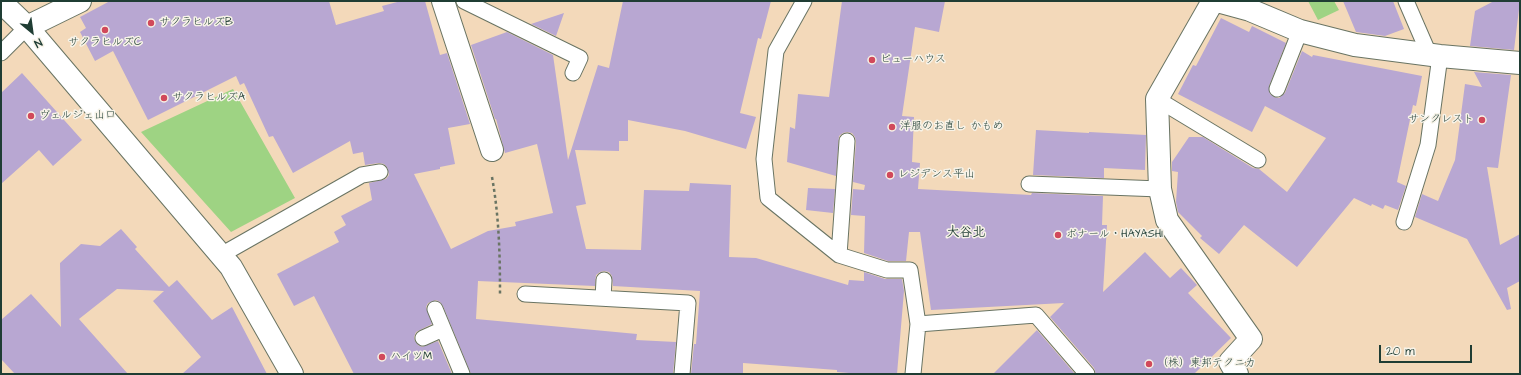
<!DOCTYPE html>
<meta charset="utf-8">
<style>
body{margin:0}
#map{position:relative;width:1521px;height:375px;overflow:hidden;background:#f3d9ba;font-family:"Architects Daughter",sans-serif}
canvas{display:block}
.frame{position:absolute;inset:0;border:2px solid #1f3d34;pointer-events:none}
.north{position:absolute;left:12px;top:12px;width:40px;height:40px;-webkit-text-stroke:3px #f7f3e8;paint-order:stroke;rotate:151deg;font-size:11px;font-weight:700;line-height:16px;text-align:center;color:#1f3d34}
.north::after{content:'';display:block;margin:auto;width:14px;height:18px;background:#1f3d34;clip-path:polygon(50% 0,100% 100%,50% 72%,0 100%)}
.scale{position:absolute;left:1379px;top:345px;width:93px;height:18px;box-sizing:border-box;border:2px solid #1f3d34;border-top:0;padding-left:5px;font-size:12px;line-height:14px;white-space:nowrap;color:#1f3d34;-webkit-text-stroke:3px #f7f3e8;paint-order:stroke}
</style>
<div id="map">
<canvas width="1521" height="375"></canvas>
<div class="frame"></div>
<div class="north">N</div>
<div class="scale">20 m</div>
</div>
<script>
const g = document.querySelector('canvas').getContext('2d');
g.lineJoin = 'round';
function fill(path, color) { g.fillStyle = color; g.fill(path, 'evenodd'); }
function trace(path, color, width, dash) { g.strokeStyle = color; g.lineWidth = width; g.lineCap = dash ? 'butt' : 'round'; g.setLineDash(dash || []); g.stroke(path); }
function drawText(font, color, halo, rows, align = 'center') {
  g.font = font + ' "Architects Daughter","Klee One",sans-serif'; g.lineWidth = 3; g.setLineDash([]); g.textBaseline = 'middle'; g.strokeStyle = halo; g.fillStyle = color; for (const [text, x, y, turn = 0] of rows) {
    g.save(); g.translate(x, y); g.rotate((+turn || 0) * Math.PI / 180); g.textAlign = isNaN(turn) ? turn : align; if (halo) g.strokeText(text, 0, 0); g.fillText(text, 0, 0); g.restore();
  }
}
fill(new Path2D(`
 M1308 1H1334L1339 10 1318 20Z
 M233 89 295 198 231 232 141 132Z`), '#9ed383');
fill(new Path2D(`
 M110 1H329L336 25 384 11 382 6 401 1H425L440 55 447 53 470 124 448 128 455 164 440 167V169L414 174 451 249 488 231 516 226 515 222 553 213 537 144 505 153 496 119H495L471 45 507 32 553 55 568 160 598 65 609 68 623 1H771L761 39 758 38 740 113 756 117 746 149 685 131 628 120V141H619V151L575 150 586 204 576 206 586 249 641 250 644 190 689 191 690 183 731 185 729 257 756 258 848 285 849 280 864 281V272L885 279H902L904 291 897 374H861L837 372V370L743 363V374H691L694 344H696L700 291 613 286 612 276 609 272 604 271 600 272 596 275 595 286 478 281 476 319 637 334 636 340 676 342 673 374H471L443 306 440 302 436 300 428 303 426 307 432 324 416 332 414 337 415 341 418 345 422 347 438 341 452 374H354L314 296 294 306 277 274 339 242 334 232 346 225 341 216 372 200 369 183 386 179 389 175 387 167 384 164 379 163 365 165 363 152 353 154 350 141 293 173 273 136 269 137 244 83 240 85 236 76 148 120 113 51 95 61 80 32 86 28 80 17Z
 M842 1H945L939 32 915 27 902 116 914 117 912 162 920 163 918 189 1031 195 1032 193 1103 196 1102 225H1107L1103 292 1145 252 1170 278 1181 268 1197 285 1188 293 1231 338 1194 374H1096L1094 368 1050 317 1064 303 931 310 920 232H909L906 261H888L864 253 865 216 851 215 853 189 864 190 865 185 853 182 856 142 855 137 852 133 847 132 843 133 839 136 836 176 787 162 790 127 795 129 798 94 829 97Z
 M1343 1H1393L1404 29 1385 36 1356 32Z
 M1494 1H1520L1514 50 1470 46 1475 11Z
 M564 13 556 36 531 24Z
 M1221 18 1249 32 1252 26 1286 43 1269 86 1270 94 1274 97 1279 98 1285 93 1302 51 1312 57 1313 55 1422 76 1416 106 1413 105 1397 182 1406 186 1398 210 1385 205 1383 209 1372 204 1371 206 1354 198 1297 267 1244 225 1219 254 1200 238 1202 236 1178 212 1176 202 1178 172 1172 171V162L1189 137H1203L1253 168 1259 169 1287 192 1326 138 1265 106 1252 132 1178 94 1193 65 1196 66Z
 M1474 72 1511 75 1498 168 1487 167 1500 245 1520 234V281L1507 288 1511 309 1507 310 1467 239 1415 217 1422 194 1438 201 1455 160 1465 84 1482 87Z
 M22 73 82 140 53 166 39 150 1 184V93Z
 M1036 130 1089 133V132L1146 135 1145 170 1104 168V178L1033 175Z
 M808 188 835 189 833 213 806 210Z
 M121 229 137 247 135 249 169 287 177 280 212 320 232 307 267 374H182L201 357 153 301 164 291 117 289 79 319 128 374H15L1 359V320L31 294 61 327 60 263 81 244 100 246Z
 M1037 330 1075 374H993Z`), '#b8a7d2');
const lane = new Path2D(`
 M464 1 580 58 573 73
 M804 1 776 51 764 159 768 198 839 255 887 270H910L918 324 913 374
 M1406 1 1429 54
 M1 53 27 27
 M1277 89 1300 31
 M1157 99 1258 160
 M1029 184 1160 189
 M1404 222 1428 145 1440 56
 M221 255 362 175 380 172
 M839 255 847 141
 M525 294 688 303 682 374
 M603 298 604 280
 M435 309 462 374
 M918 324 1036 315 1087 374
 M423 338 443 329`);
const street = new Path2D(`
 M443 1 492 150
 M1213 1 1157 99 1160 189 1167 220 1251 339 1230 362 1237 374
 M1217 1 1250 10 1300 31 1355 45 1440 56 1520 63
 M1 2 27 27 231 267 292 374
 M27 27 80 1`);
trace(lane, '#697463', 17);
trace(street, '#697463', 24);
trace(new Path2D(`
 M492 177C499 216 500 254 500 294H501`), '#697463', 2.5, [3, 3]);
trace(lane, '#fff', 15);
trace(street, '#fff', 22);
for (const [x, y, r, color] of [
 [151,23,4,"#d1495b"],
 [105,30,4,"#d1495b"],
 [872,60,4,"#d1495b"],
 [164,98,4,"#d1495b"],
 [31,116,4,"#d1495b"],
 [1482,120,4,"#d1495b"],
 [892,127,4,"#d1495b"],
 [890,175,4,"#d1495b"],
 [1058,235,4,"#d1495b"],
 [382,357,4,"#d1495b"],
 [1149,364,4,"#d1495b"]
]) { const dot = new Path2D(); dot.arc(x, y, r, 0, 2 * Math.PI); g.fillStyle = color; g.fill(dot); trace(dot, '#f7f3e8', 1.5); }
drawText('11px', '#1f3d34', '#f7f3e8', [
 ["サクラヒルズB",159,23],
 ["サクラヒルズC",105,43,"center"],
 ["ビューハウス",880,60],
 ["サクラヒルズA",172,98],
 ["ヴェルジェ山口",39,116],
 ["サンクレスト",1474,120,"right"],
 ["洋服のお直し かもめ",900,127],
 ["レジデンス平山",898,175],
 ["ボナール・HAYASHI",1066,235],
 ["ハイツM",390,357],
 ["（株）東邦テクニカ",1157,364]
], 'left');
drawText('bold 13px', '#1f3d34', '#f7f3e8', [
 ["大谷北",966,233]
]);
</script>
